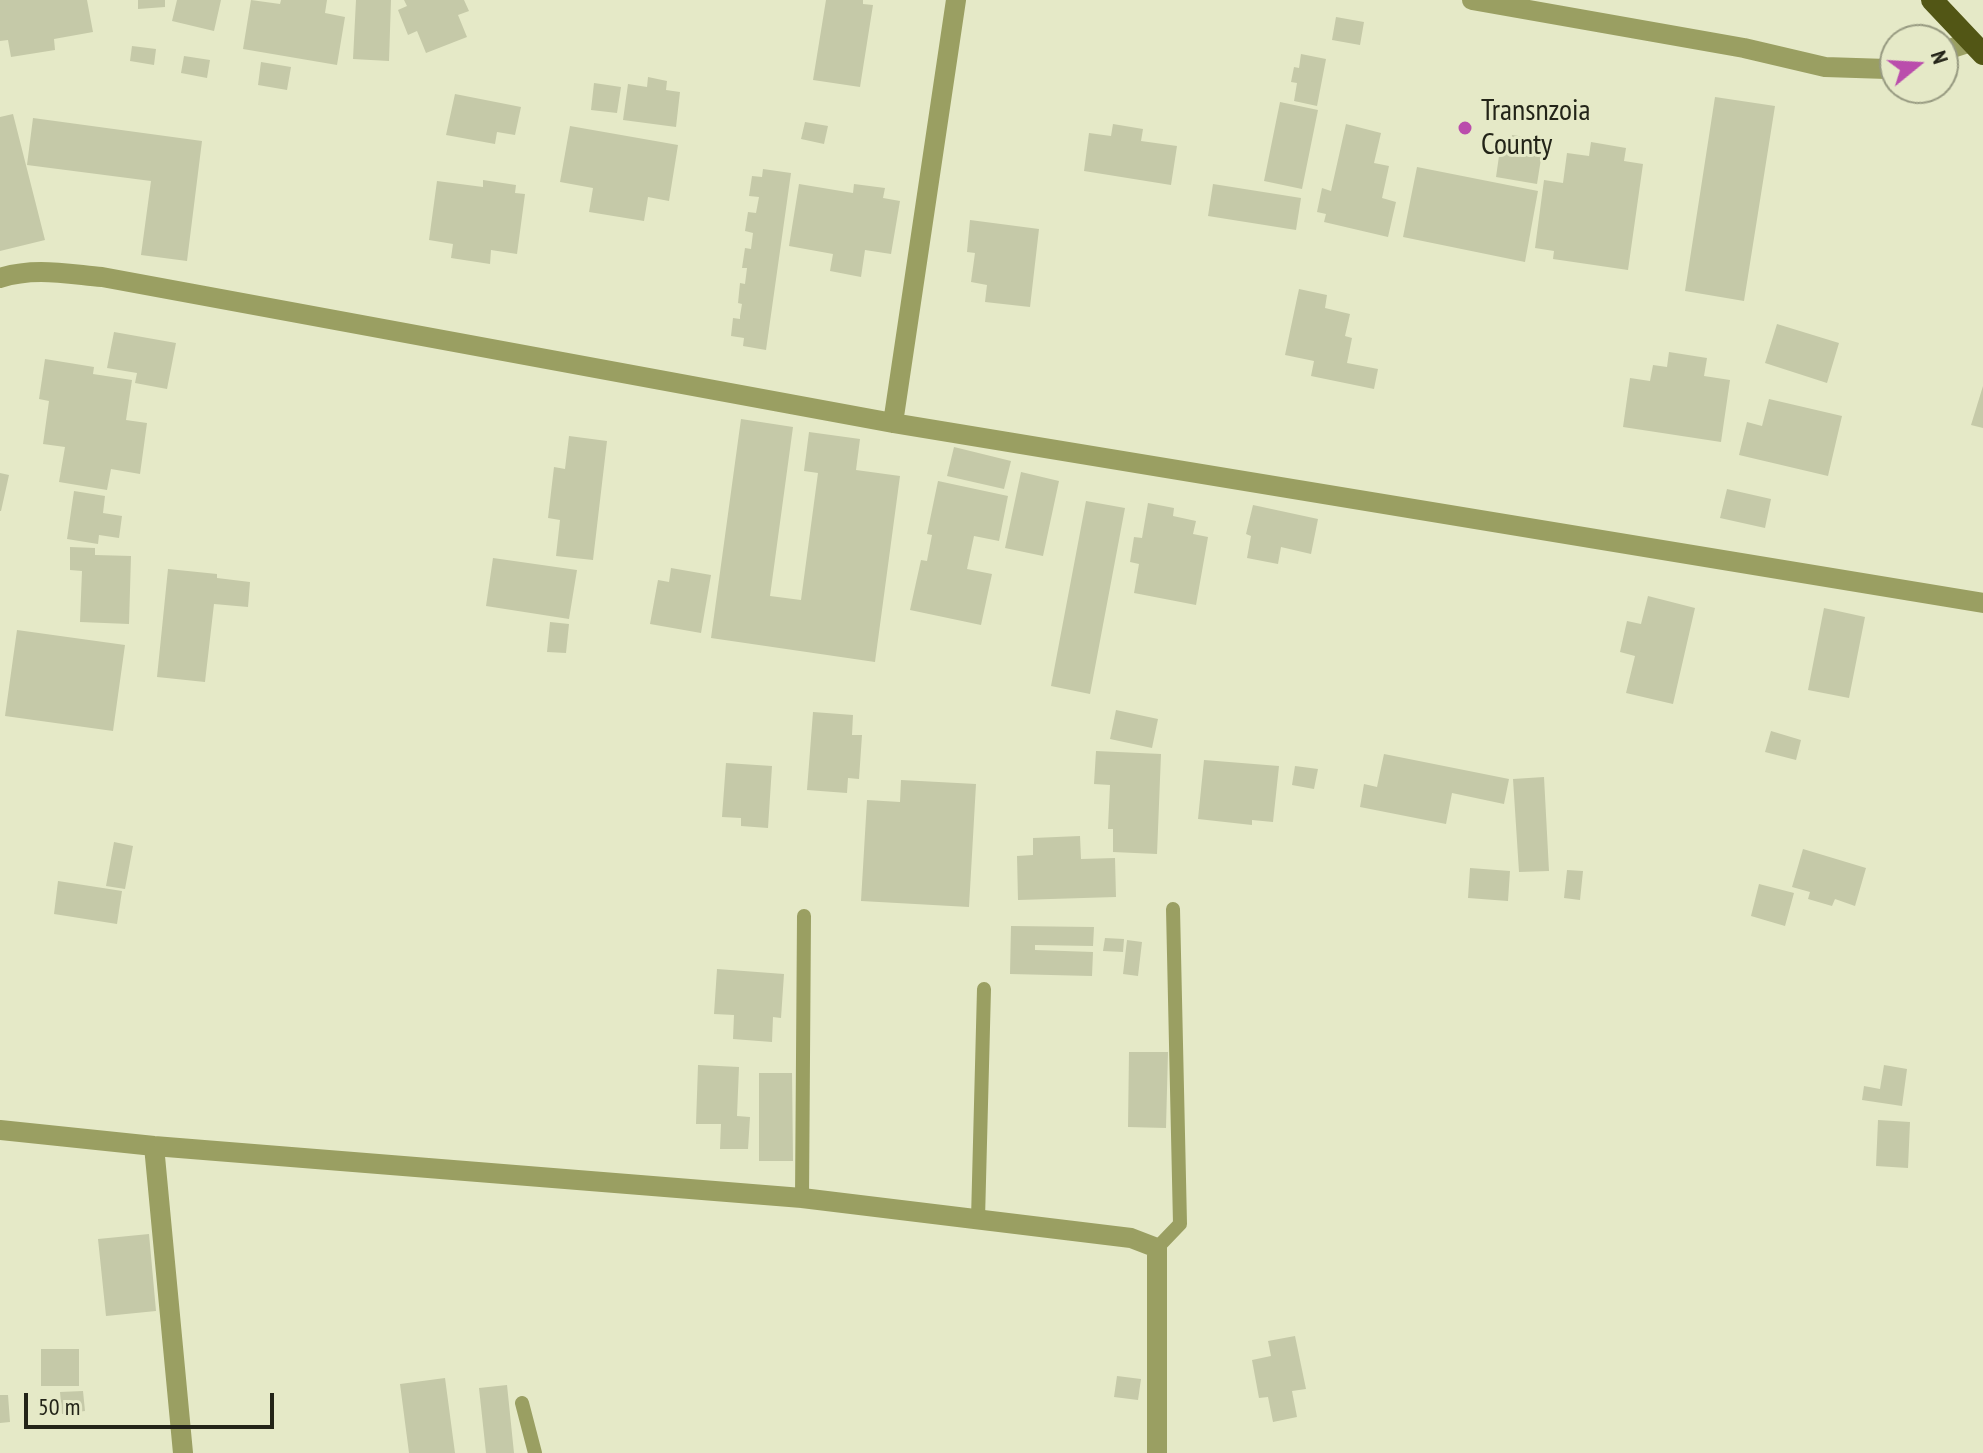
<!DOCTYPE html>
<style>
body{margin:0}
#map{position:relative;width:1983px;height:1453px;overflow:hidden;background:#e5e9c7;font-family:"PT Sans Narrow",sans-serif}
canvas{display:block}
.north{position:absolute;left:1879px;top:24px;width:80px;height:80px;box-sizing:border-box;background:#e5e9c7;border:2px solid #979a81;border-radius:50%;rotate:72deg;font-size:22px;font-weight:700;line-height:32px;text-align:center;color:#232418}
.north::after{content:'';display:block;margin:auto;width:28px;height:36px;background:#ba4dac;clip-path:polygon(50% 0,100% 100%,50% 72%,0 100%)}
.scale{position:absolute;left:24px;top:1393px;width:250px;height:36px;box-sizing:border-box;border:4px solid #232418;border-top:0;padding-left:10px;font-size:24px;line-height:28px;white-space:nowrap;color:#232418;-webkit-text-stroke:6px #e5e9c7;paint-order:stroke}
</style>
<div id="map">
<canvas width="1983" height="1453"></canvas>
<div class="north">N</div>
<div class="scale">50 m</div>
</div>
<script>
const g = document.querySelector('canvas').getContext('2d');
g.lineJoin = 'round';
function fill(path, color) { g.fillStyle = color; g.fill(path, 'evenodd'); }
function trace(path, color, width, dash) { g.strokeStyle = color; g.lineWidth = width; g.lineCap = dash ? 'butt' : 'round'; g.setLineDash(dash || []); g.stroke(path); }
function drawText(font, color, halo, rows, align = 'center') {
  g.font = font + ' "PT Sans Narrow",sans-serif'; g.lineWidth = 6; g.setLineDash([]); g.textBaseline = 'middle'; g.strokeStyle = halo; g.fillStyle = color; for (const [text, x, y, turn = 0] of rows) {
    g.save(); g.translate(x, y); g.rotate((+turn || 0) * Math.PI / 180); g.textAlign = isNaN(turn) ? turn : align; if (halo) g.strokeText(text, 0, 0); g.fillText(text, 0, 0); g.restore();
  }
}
fill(new Path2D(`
 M0 0H87L93 32 54 39 55 50 11 57 8 40 0 41Z
 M138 0H165V7L138 9Z
 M177 0H221L214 31 172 21Z
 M251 0 280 4 281 0H327L325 13 345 17 337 65 243 49Z
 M356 0H391L389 61 353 59Z
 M404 0H464L469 11 458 15 467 37 426 53 417 31 408 35 398 10 407 6Z
 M826 0H863V4L873 5 860 87 813 80Z
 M1336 17 1364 22 1360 45 1332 40Z
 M132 46 156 49 154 65 130 61Z
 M1301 54 1326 59 1317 106 1294 101 1297 83 1291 82 1294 67 1299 68Z
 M184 56 210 60 207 78 181 73Z
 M261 62 291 67 287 90 258 85Z
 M648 77 667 81 666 90 680 92 676 127 623 120 628 84 647 87Z
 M594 83 621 87 617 113 591 110Z
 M455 94 521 107 515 135 497 132 495 144 446 135Z
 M1715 97 1775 106 1744 301 1685 291Z
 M1280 102 1318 110 1302 189 1264 181Z
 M13 114 45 240 0 251V117Z
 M33 118 202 141 187 261 141 255 151 181 27 165Z
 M805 122 828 126 824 144 801 139Z
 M1113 124 1143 129 1141 141 1177 146 1171 185 1084 171 1089 133 1111 136Z
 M1346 124 1381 133 1374 163 1389 166 1382 198 1396 202 1388 237 1324 222 1326 214 1317 212 1322 188 1331 191Z
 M570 126 678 145 669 201 648 197 644 221 589 212 593 188 560 182Z
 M1512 135 1544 140 1537 184 1496 177 1500 149 1510 151Z
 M1591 142 1626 148 1624 161 1643 164 1628 270 1553 259 1554 251 1535 248 1544 180 1563 183 1567 153 1589 156Z
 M1417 167 1538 191 1525 262 1403 237Z
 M763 169 791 173 766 350 743 346 744 338 731 336 733 318 740 319V316L742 304 738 303 740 283 745 284 747 268H742L745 248 751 249 753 233 745 231 748 212 756 213 759 197 749 196 752 176 762 177Z
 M483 180 516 185 515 193 525 194 517 254 491 250 490 264 451 258 453 244 429 240 437 181 483 187Z
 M799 184 853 193 854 184 885 188 883 198 900 201 891 254 865 250 861 277 830 271 833 254 789 246Z
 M1213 184 1301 198 1296 230 1208 216Z
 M970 220 1039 229 1030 307 985 302 987 285 971 282 975 253 967 252Z
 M1299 289 1327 295 1325 308 1350 314 1345 336 1352 338 1347 363 1378 369 1374 389 1311 376 1314 361 1285 355Z
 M1777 324 1839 343 1827 383 1765 363Z
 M114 332 176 343 167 389 135 383 137 373 107 368Z
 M1669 352 1707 358 1704 376 1730 380 1721 442 1623 427 1630 378 1650 381 1653 365 1667 367Z
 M45 359 94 367 93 374 132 380 126 420 147 423 140 474 111 469 107 490 59 482 65 447 43 444 49 401 39 399Z
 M1983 386V428L1971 425Z
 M1769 399 1842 416 1828 476 1739 455 1747 422 1762 426Z
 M741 419 793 427 770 596 801 600 818 473 804 471 809 432 860 439 856 470 900 476 875 662 711 638Z
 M569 436 607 441 593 560 556 556 560 520 548 518 554 467 565 469Z
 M954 447 1011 461 1004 489 947 476Z
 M1021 472 1059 481 1043 556 1005 548Z
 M0 473 9 475 1 511H0Z
 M938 481 1008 496 999 541 974 536 967 569 992 574 981 625 910 610 921 560 927 561 932 535 927 534Z
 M1727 489 1771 499 1765 528 1720 518Z
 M74 491 105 496 103 513 122 516 119 538 99 535 98 544 67 539Z
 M1086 501 1125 508 1090 694 1051 686Z
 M1148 503 1174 508 1173 516 1196 521 1193 534 1208 537 1196 605 1134 593 1139 564 1130 562 1134 537 1142 538Z
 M1253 505 1318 519 1311 554 1281 547 1278 564 1247 558 1251 536 1246 534Z
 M70 547 95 548V555L131 556 129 624 80 622 82 571 70 570Z
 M493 558 577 570 569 619 486 606Z
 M671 568 711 575 701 633 650 624 658 580 669 582Z
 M168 569 217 574V578L250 582 248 607 214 604 205 682 157 677Z
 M1648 596 1695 608 1673 704 1626 693 1635 656 1620 652 1627 621 1641 624Z
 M1824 608 1865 617 1849 698 1808 690Z
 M550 622 569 624 566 653 547 652Z
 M17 630 125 645 113 731 5 716Z
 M1116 710 1158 719 1152 748 1110 739Z
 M813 712 853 715 852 735H862L859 779 848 778 847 793 807 790Z
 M1771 731 1801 740 1796 760 1765 752Z
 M1096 751 1161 754 1157 854 1113 852V829H1108L1110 785 1094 784Z
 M1384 754 1509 779 1504 804 1452 793 1446 824 1360 807 1364 784 1377 787Z
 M1204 760 1279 766 1273 822 1252 820V825L1198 819Z
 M726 763 772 766 768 828 741 826V818L722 817Z
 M1295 766 1318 769 1314 789 1292 785Z
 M1544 777 1549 871 1519 872 1513 779Z
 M901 780 976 784 969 907 861 901 867 800 900 802Z
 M1080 836 1081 859 1115 858 1116 897 1018 900 1017 856 1033 855V838Z
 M114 842 133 846 125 889 106 886Z
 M1803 849 1866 868 1855 906 1835 899 1832 906 1808 899 1810 892 1792 887Z
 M1470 868 1510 871 1508 901 1468 898Z
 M1567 870 1583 871 1580 900 1564 898Z
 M58 881 122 891 117 924 54 914Z
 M1759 884 1794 893 1785 926 1751 916Z
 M1011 926 1094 927 1093 946 1035 945V950L1093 952 1092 976 1010 974Z
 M1105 938 1124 939 1123 952 1103 951Z
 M1127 940 1142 942 1138 976 1123 974Z
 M717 969 784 974 781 1018 773 1017 772 1042 733 1039 734 1015 714 1014Z
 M1129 1052H1168L1166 1128 1128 1127Z
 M698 1065 739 1067 737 1116 750 1117 748 1149H720L721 1124H696Z
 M1884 1065 1907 1069 1902 1106 1862 1100 1864 1086 1880 1089Z
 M759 1073H792L793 1161H759Z
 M1878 1120 1910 1122 1908 1168 1876 1166Z
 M149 1234 156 1311 106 1316 98 1239Z
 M1295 1336 1306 1389 1292 1391 1297 1417 1273 1422 1268 1397 1259 1398 1252 1360 1271 1356 1268 1341Z
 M41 1349H79V1386H41Z
 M1117 1376 1141 1379 1138 1400 1114 1397Z
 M445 1378 455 1453H409L400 1384Z
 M507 1385 514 1453H486L479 1388Z
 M83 1391 85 1411 62 1414 60 1392Z
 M0 1395H8L10 1422 0 1423Z`), '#c5c9a8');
trace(new Path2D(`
 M802 1198 804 916
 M978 1219 984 989
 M1157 1248 1180 1224 1173 909
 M522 1403 535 1453`), '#9a9f62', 14);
trace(new Path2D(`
 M1472 0 1744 48 1825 67 1887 69 1895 66
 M1943 51 1971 42
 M0 278C34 267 67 274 102 277L893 423 1983 603
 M893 423 956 0
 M0 1130 154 1146 802 1198 1131 1238 1157 1248V1453
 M154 1146 183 1453`), '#9a9f62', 20);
trace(new Path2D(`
 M1932 0 1983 54`), '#525615', 22);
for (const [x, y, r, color] of [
 [1465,128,8,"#ba4dac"]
]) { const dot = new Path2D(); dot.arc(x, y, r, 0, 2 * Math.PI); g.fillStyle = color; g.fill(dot); trace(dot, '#e5e9c7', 3); }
drawText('30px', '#232418', '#e5e9c7', [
 ["Transnzoia",1481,111],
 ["County",1481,145]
], 'left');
</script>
